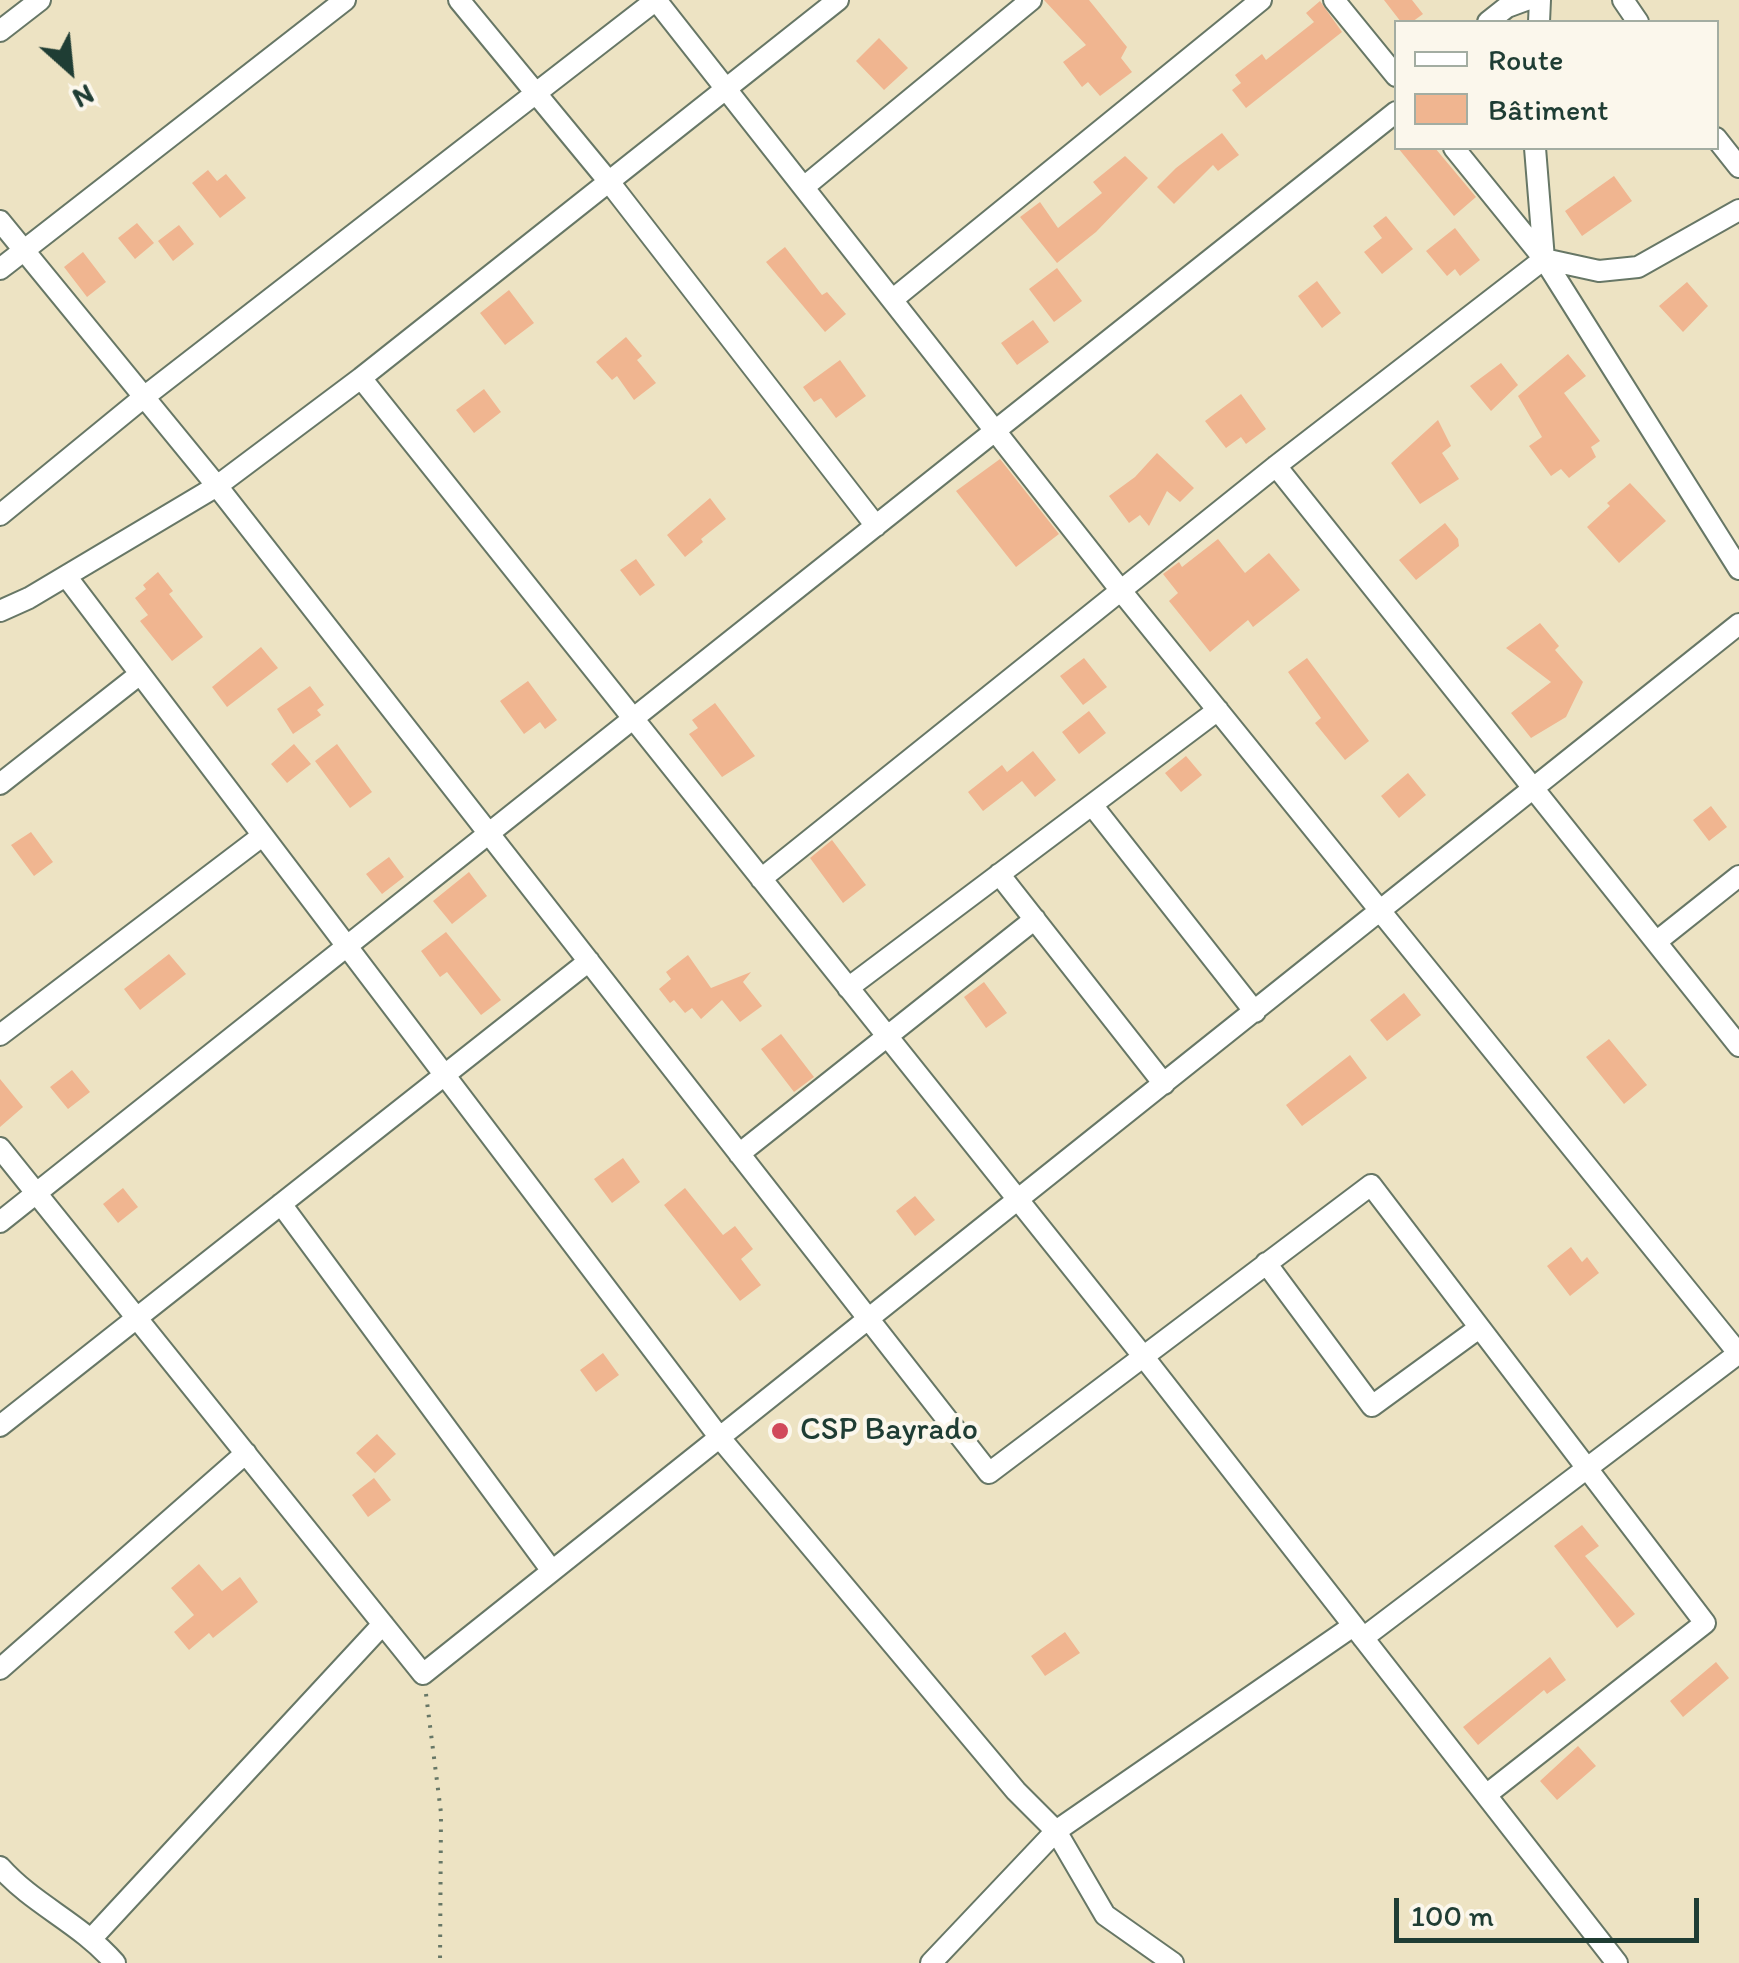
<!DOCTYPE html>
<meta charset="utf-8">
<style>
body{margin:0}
#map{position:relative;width:1739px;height:1963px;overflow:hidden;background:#ede3c3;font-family:Itim,sans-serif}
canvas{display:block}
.legend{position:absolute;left:1394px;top:20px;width:325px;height:130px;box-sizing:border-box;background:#fbf7ec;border:2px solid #a3ada2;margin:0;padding:12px 18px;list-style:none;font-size:30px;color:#1f3d34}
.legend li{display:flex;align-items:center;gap:20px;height:50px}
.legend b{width:50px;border:2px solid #a3ada2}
.north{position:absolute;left:20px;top:20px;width:100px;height:100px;-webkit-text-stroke:8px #fbf7ec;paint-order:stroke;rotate:153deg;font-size:28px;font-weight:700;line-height:40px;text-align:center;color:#1f3d34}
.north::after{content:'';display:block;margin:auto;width:35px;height:45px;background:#1f3d34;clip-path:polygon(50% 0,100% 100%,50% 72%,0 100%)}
.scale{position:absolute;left:1394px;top:1898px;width:305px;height:45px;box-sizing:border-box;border:5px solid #1f3d34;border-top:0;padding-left:12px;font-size:30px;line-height:35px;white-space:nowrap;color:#1f3d34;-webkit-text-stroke:8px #fbf7ec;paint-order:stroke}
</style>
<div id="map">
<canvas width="1739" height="1963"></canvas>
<ul class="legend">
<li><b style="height:12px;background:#fff"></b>Route</li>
<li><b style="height:28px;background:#f0b590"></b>Bâtiment</li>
</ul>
<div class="north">N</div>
<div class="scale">100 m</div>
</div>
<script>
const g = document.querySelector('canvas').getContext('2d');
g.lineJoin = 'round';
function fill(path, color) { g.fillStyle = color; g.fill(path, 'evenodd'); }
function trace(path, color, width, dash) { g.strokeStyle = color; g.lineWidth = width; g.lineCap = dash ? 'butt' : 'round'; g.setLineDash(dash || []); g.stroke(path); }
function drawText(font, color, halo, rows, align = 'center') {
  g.font = font + ' Itim,sans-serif'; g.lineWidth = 8; g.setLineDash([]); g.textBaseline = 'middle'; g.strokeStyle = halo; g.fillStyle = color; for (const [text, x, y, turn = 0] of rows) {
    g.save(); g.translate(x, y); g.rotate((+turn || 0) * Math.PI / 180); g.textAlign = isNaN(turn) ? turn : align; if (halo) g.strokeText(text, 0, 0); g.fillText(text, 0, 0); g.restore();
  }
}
fill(new Path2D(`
 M1044 0H1089L1127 47 1121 58 1132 72 1100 96 1088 82 1082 87 1063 62 1086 45Z
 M1384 0H1412L1423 14 1412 22H1401Z
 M1320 1 1342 32 1246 108 1232 90 1241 83 1235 75 1262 54 1266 60 1314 22 1306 13Z
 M879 38 908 68 884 90 856 61Z
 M1222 133 1239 155 1218 171 1213 165 1174 204 1157 187 1176 168Z
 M1398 148H1435L1476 197 1454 216Z
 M1125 156 1148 178 1096 232 1057 263 1020 217 1040 202 1058 228 1102 193 1093 182Z
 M208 170 217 181 226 174 246 198 220 218 192 183Z
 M1614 176 1632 201 1582 236 1565 211Z
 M1386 216 1413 249 1382 274 1364 252 1382 238 1373 226Z
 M137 223 154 243 135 259 118 238Z
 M179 225 194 244 173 261 158 241Z
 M1455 228 1480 260 1460 276 1455 269 1447 276 1426 251Z
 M785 247 822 295 827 292 846 314 825 332 766 262Z
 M83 252 106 282 87 297 64 267Z
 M1057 268 1082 301 1054 322 1029 289Z
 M1317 281 1341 313 1322 328 1298 296Z
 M1687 282 1708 306 1683 332 1659 306Z
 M509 290 534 323 505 345 480 313Z
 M1033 320 1049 342 1017 365 1001 343Z
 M626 337 642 356 637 360 656 383 634 400 617 376 612 380 596 362Z
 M1568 354 1586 376 1564 393 1600 441 1591 447 1596 457 1569 478 1561 469 1551 476 1529 446 1542 437 1518 396Z
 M840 360 866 396 836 418 821 398 814 402 803 387Z
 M1501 363 1518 385 1491 411 1470 386Z
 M484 389 501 412 474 433 456 410Z
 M1241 394 1266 429 1246 444 1241 437 1226 448 1205 421Z
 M1438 420 1451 446 1442 453 1459 479 1420 504 1391 463Z
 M1157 453 1194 488 1180 502 1167 491 1149 526 1140 515 1129 523 1109 496 1135 477Z
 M1000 459 1059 534 1016 567 956 491Z
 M1630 483 1666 521 1619 563 1587 527 1610 506 1607 503Z
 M710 498 726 519 701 539 703 542 685 557 667 535Z
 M1445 523 1458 539 1459 546 1416 580 1399 560Z
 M1218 539 1245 573 1269 553 1300 590 1253 627 1248 620 1210 652 1169 601 1178 593 1163 574 1179 562 1182 567Z
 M636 559 655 585 640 596 620 570Z
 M158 572 173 591 169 594 203 637 172 661 140 621 148 615 135 598 146 589 143 585Z
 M1540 623 1559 646 1555 650 1583 682 1566 717 1531 738 1511 713 1551 682 1506 648Z
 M261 647 278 668 227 707 212 687Z
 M1084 658 1107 687 1083 705 1060 676Z
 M1307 658 1369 741 1345 760 1315 723 1321 718 1288 672Z
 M528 681 557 720 545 729 540 722 524 734 500 701Z
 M310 686 324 705 317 710 321 715 293 734 277 709Z
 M715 703 755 756 722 777 689 734 698 728 692 720Z
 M1089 711 1106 733 1079 754 1062 732Z
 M294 744 311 764 287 783 271 764Z
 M337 744 372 792 350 808 315 761Z
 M1033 751 1056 780 1035 797 1022 781 983 811 968 792 1002 765 1007 772Z
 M1186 756 1202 775 1181 792 1165 773Z
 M1408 773 1426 795 1399 818 1381 796Z
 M1711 806 1727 827 1709 841 1693 820Z
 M31 832 53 862 34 876 11 845Z
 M832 840 866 885 843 903 810 858Z
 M389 857 404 877 382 894 366 874Z
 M469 872 487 896 452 924 433 901Z
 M446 932 501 1000 481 1015 447 972 440 977 421 951Z
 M169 954 186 974 140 1010 124 989Z
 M688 955 711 988 751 972 743 982 762 1006 740 1022 722 1000 701 1019 692 1008 685 1013 674 1000 670 1003 659 989 671 979 666 972Z
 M984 982 1007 1013 986 1028 964 997Z
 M1404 993 1421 1015 1387 1041 1370 1020Z
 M781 1034 814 1077 794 1092 761 1049Z
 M1609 1039 1647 1085 1624 1104 1586 1057Z
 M1350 1055 1367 1078 1302 1126 1286 1105Z
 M72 1070 90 1092 68 1109 50 1087Z
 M0 1079 23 1107 0 1127Z
 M623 1158 640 1182 612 1203 594 1179Z
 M123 1188 138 1207 118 1223 103 1204Z
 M685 1188 723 1235 735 1226 753 1249 741 1259 761 1285 740 1301 664 1205Z
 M915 1196 935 1220 915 1236 896 1211Z
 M1571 1247 1582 1262 1587 1257 1599 1273 1570 1296 1547 1266Z
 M603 1353 619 1375 596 1392 580 1370Z
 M377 1434 396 1454 375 1473 356 1453Z
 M374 1478 391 1500 368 1517 352 1495Z
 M1582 1525 1599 1546 1585 1556 1635 1614 1617 1628 1554 1546Z
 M199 1564 222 1591 240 1577 258 1602 213 1638 209 1633 189 1650 174 1632 194 1615 171 1588Z
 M1065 1632 1080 1653 1045 1676 1031 1656Z
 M1550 1657 1566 1680 1547 1694 1544 1690 1478 1745 1463 1727Z
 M1716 1662 1729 1678 1683 1717 1670 1701Z
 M1578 1746 1596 1766 1557 1800 1540 1781Z`), '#f0b590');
const minor = new Path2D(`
 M459 0 610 183 876 526
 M656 0 1122 592 1739 1354
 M1334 0 1396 76
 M1623 0 1638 22
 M1488 22 1507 7 1526 0
 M1539 22 1540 0
 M0 31 40 0
 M1716 138 1739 167
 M1454 148 1544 259 1739 569
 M1535 148 1544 259
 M804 187 1031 0
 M0 221 217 486 989 1473 1371 1185 1705 1623 1486 1795
 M0 269 345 0
 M892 300 1261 0
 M361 378 1143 1356 1617 1963
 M1276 466 1739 1046
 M0 515 144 397 656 0
 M66 576 720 1438 1016 1791 1056 1831 1105 1915 1173 1963
 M0 611 29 598 217 486 361 378 838 0
 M0 784 140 674
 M1092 805 1255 1012
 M999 874 1164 1084
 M761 879 1276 466 1544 259 1599 271 1638 267 1739 210
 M1656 942 1739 876
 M848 988 1218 710
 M0 1035 262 836
 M0 1148 423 1674 1739 624
 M739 1154 1035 919
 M281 1204 552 1571
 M0 1222 1396 112
 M1266 1263 1372 1406 1479 1328
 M0 1426 589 961
 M1363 1638 1739 1353
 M0 1669 246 1453
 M0 1867C35 1906 79 1922 115 1963
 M93 1937 383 1624
 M931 1963 1056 1831 1353 1626`);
trace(minor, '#677766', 24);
trace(new Path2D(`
 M426 1694 441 1813 440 1963`), '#677766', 4, [2.5, 8]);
trace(minor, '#fff', 20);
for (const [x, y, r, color] of [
 [780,1431,10,"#d1495b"]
]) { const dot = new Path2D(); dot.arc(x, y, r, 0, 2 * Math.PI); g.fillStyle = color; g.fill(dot); trace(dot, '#fbf7ec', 4); }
drawText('32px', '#1f3d34', '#fbf7ec', [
 ["CSP Bayrado",800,1431]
], 'left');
</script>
